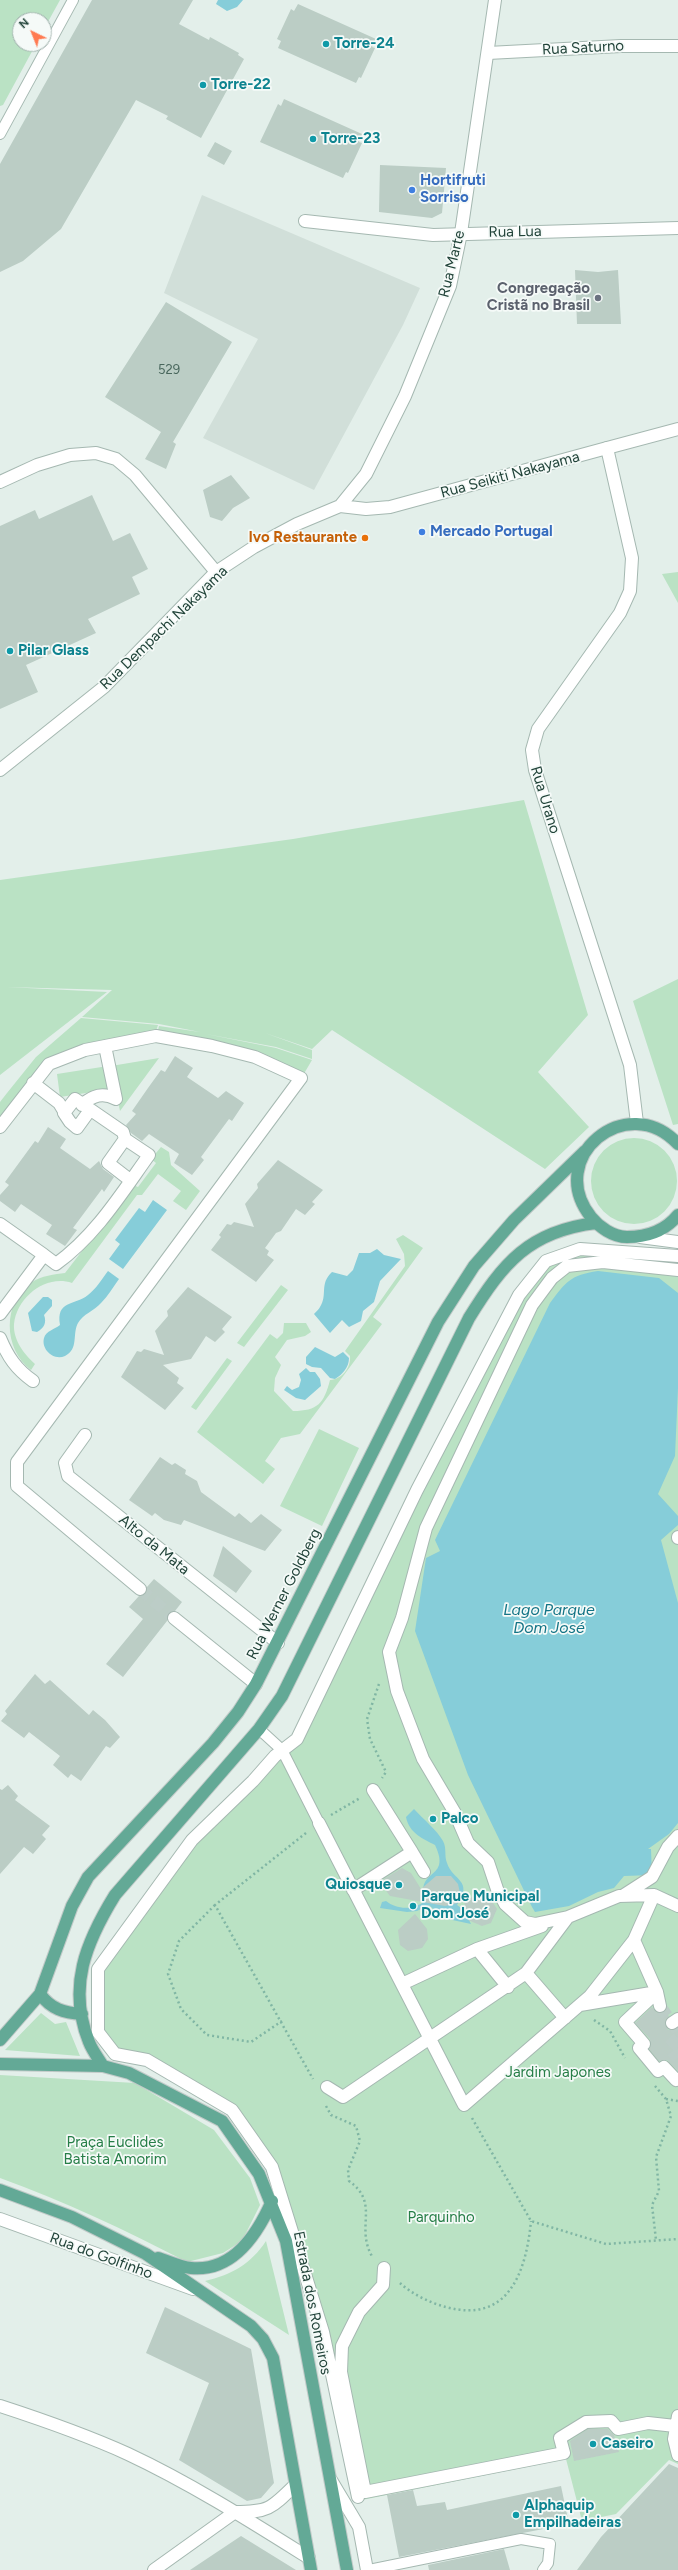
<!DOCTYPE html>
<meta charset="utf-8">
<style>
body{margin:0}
#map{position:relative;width:678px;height:2570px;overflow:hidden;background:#e3efea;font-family:Figtree,sans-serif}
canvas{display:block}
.north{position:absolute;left:12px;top:12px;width:40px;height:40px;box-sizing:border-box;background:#f5faf8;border:1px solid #a0b1ac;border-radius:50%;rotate:317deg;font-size:11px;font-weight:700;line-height:16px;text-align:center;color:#214339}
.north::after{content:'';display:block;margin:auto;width:14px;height:18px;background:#ff7a51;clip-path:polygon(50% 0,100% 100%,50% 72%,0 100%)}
</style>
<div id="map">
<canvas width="678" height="2570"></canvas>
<div class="north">N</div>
</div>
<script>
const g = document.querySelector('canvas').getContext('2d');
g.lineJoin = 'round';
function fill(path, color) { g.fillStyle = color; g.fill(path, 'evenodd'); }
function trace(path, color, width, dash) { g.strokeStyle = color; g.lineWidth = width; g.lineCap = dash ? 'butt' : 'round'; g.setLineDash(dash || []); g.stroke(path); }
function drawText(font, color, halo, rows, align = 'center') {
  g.font = font + ' Figtree,sans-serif'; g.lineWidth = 3.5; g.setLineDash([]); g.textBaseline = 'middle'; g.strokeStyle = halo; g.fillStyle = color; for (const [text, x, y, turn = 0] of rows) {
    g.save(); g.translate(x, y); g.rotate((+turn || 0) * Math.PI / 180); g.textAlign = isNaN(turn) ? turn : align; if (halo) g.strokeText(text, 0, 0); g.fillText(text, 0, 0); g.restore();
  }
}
fill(new Path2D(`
 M202 195 420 288 403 325 314 490 203 438 258 339 164 293Z`), '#d1dfd9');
fill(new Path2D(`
 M0 0H60L44 29V20H20V44H36L3 105 0 106Z
 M678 572V603L662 574Z
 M524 800 588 1015 538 1072 589 1127 545 1169 332 1030 312 1049 265 1033 312 1050V1059L276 1047 206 1034 276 1048 312 1060 302 1077 157 1034 159 1026 200 1032 159 1024 82 1017 112 990 7 987 107 992 0 1075V880L293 839Z
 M678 979V1124L673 1125 633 1001Z
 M81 1018 158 1025 155 1034 46 1062 0 1123V1102L7 1093 36 1057Z
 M159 1058 120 1111 111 1066Z
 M108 1066 112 1089 60 1097 57 1074Z
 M591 1181a43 43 0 1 1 86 0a43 43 0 1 1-86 0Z
 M161 1147 169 1152 171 1165 200 1191 186 1210 173 1201 181 1191 158 1174 142 1195H137L72 1283C46 1274 17 1297 14 1324 13 1340 24 1354 35 1364L31 1370C3 1349 2 1302 32 1282 41 1276 55 1274 65 1273L133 1185 138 1187 156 1163 151 1159Z
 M403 1235 423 1248 373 1317 382 1324 300 1434 281 1438 265 1461 275 1469 263 1484 197 1432 270 1334 277 1339 283 1333 284 1323H306L311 1332 305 1336 287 1340 275 1357 281 1365 275 1378 274 1391 293 1411C318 1411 324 1403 330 1380 342 1379 351 1368 350 1356L345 1351 405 1266 404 1254 396 1239Z
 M580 1251 678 1258V2464L669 2460 616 2514 582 2521 566 2459 362 2500 274 2167 233 2108 117 2051 100 2032 101 1970 193 1842 298 1739 520 1296 547 1262Z
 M281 1285 288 1290 244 1347 237 1343Z
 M227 1358 232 1361 196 1410 191 1407Z
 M319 1429 359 1448 322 1526 280 1506Z
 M41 2013 55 2024 66 2022 80 2056 5 2050Z
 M0 2075 135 2083 214 2130 250 2178 260 2205 242 2241 223 2253 187 2262C127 2231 64 2201 0 2178Z
 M266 2241 289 2335 205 2281C231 2275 251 2264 266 2241Z`), '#bae2c4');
fill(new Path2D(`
 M218 0H243L237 7 227 11 216 4Z
 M153 1200 167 1210 123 1269 109 1259 120 1244 115 1240 139 1208 145 1212Z
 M377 1249 384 1255 401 1259 380 1281 374 1302 363 1311 361 1321 349 1327 342 1320 330 1333 314 1314C316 1312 319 1309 320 1307 328 1295 319 1284 332 1272L347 1276 353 1270 359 1253H370Z
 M108 1271 119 1279C113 1287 108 1296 101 1303 94 1311 83 1314 78 1323 72 1334 79 1349 65 1356 53 1361 41 1349 44 1338 46 1331 55 1329 60 1325 56 1300 74 1306 88 1295 96 1289 102 1279 108 1271Z
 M598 1271 659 1278 678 1293V1388L675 1456 658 1494 678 1516V1525L661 1540 678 1603V1823L669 1834 648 1849H651L652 1875 624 1876 614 1888 598 1892 569 1906 535 1912 532 1907 468 1775 415 1631 426 1558 440 1551 435 1540 550 1303C566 1282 570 1275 598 1271Z
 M43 1297H48L52 1300V1306L44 1315C47 1323 44 1328 37 1332L32 1331 28 1313Z
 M315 1347 335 1357 343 1352 349 1358C349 1367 343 1374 335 1379L330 1378 321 1368 312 1367 306 1364V1357Z
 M306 1368 310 1372H315L320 1379 321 1386 305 1400 296 1398 284 1390 287 1386 292 1390 299 1387 301 1380 299 1374Z
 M414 1809C423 1819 437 1830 443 1841 447 1848 444 1856 447 1863 453 1881 474 1880 457 1905L464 1910 471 1924 443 1918 429 1905 417 1911 407 1912 380 1908 382 1902 386 1901C397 1910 414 1910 425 1901 415 1867 452 1881 435 1845 423 1839 409 1833 406 1817Z`), '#86cdd9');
fill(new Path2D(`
 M92 0H193L179 24 209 40 210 37 239 53 238 55 244 59 201 138 166 119 168 116 136 100 61 229 23 261 0 272V164Z
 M298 4 376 39 372 47 375 48 361 78 359 77 356 83 278 48 281 41 277 39 291 9 294 11Z
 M284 99 362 134 359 142 362 143 348 173 346 172 343 178 260 142 278 104 281 106Z
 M215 142 232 151 224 165 207 156Z
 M380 165 446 168 442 213 432 218 379 212Z
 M575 270 598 272 618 270 621 324H577Z
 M166 302 232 342 173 442 176 444 166 469 145 459 161 432 105 397Z
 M231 475 250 498 233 508 222 521 210 517 203 490Z
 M92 495 113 541 130 533 148 569 132 577 140 594 88 619 96 633 26 665 38 692 0 709V526L35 510 39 519Z
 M175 1056 193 1068 187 1077 218 1098 226 1091 244 1103 232 1121 229 1119 201 1157 204 1160 192 1175 174 1163 179 1154 149 1134 142 1141 131 1133 126 1125 136 1114 132 1111 148 1088 161 1070 165 1072Z
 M48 1127 66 1139 60 1148 90 1169 99 1161 103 1169 114 1177 104 1192 102 1189 73 1228 77 1230 65 1246 46 1234 52 1225 21 1204 15 1212 0 1201V1195L9 1185 5 1182 35 1141 38 1143Z
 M278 1160 323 1190 312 1202 315 1204 305 1215 296 1209 281 1231 276 1233 265 1248 269 1251 267 1255 274 1260 256 1282 211 1250 221 1237 219 1235 227 1224 231 1225 234 1222 254 1227 245 1204 258 1188 257 1184Z
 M188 1287 232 1317 222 1329 225 1332 215 1342 206 1336 191 1359 163 1365 179 1378 177 1383 184 1388 165 1410 121 1377 137 1351 141 1352 144 1349 164 1355 155 1331 168 1316 167 1311Z
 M160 1457 172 1465 175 1463 186 1470 185 1474 197 1481 201 1492 235 1517 239 1513 251 1523 261 1514 282 1530 265 1551 184 1520 181 1525 164 1520 155 1513 152 1516 129 1500Z
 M223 1546 252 1571 236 1593 213 1576Z
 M154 1579 182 1602 175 1611 168 1614 167 1621 123 1677 106 1664 143 1619 129 1607 139 1596 145 1594 147 1587Z
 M35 1674 45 1684 50 1680 89 1715 93 1710 105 1720 120 1737 110 1748 106 1746 81 1781 71 1774 68 1778 53 1765 60 1756 29 1732 24 1738 1 1721 7 1714 5 1711Z
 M8 1785 18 1796 15 1800 50 1826 42 1835 46 1839 33 1854 24 1847 0 1874V1789L2 1790Z
 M402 1868 411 1873 421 1889 436 1876H451L458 1884 462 1902 445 1906 390 1896 384 1888V1879Z
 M479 1895 489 1897 497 1909 491 1923 482 1926 468 1920 464 1900Z
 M415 1914 427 1929 428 1939 422 1948 408 1951 400 1945 398 1930Z
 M652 2007 657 2013 665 2012 669 2016 665 2023 668 2030 678 2028V2071L667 2060 659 2061 649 2049 650 2039 635 2023Z
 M165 2307 251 2349 274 2483 261 2498 247 2501 179 2460 209 2383 146 2353Z
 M588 2429H608L614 2435 619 2452 574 2461 570 2441Z
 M669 2464 678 2468V2570H577L601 2537Z
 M561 2486 569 2524 399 2557 387 2495 413 2490 417 2506 445 2502 447 2510Z
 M241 2536 296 2570H190Z
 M504 2549 510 2570H429L428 2565Z`), '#bbcdc5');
trace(new Path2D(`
 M140 1589 174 1618
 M660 2006 678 2031
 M678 2038 669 2047 678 2058`), '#bccdc7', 12, [12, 6]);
const service = new Path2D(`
 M0 134 73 0
 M259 1729 282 1750 319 1823
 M369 2570 521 2539 550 2544 548 2563 543 2570`);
const pedestrian = new Path2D(`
 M33 1083 59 1103 65 1113
 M82 1105C93 1095 103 1092 116 1099L105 1046
 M0 1127 49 1064 85 1050 156 1036 212 1046 255 1057 301 1078 17 1462V1486L140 1589
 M125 1139 108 1163 130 1180
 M0 1224 44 1255 0 1314
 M44 1255 56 1264C96 1235 121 1194 149 1155L125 1139 123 1132 75 1099 64 1113 70 1122 77 1128 90 1110
 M678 1270 603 1262 567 1266 552 1278 532 1305 426 1528 402 1618 389 1652 397 1691 423 1759 455 1813 468 1843 488 1862 497 1889 505 1904 525 1922 535 1924 568 1917 619 1896 654 1895 678 1906
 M0 1338C8 1357 16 1369 33 1381
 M678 1537V1538
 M174 1618 256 1684
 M319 1823 464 2105 590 1996 634 1940 654 1895
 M412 1852 424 1872
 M353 1890 412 1852 373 1790
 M624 1895 652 1877 668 1847 678 1836
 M634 1940 657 1992 660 2006
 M477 1949 508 1987
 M526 1973 568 1917
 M402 1984 477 1949 542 1926
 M657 1992 625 2022 644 2044 639 2048 658 2071 664 2067 676 2080 678 2079
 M580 2005 657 1992
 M672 2023 678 2019
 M327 2087 343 2097 526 1973 565 2018
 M384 2268 383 2285 359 2312 342 2346 341 2372 365 2492 564 2453 560 2438 586 2422 611 2421 618 2429 648 2423 675 2426
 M678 2416 674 2439 678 2455
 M358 2497 323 2332 272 2167 232 2110 147 2060 115 2054 98 2032V1969L192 1840 253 1781 275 1756 297 1739 417 1490 519 1295 546 1261 580 1249 678 1256`);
const minor = new Path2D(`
 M488 53 621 46H678
 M305 221 433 235 678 228
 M607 448 678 429
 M0 482 37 465 70 455 96 453 116 459 135 475 216 572
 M85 1435 65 1463 68 1476 278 1643
 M0 2219 193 2289
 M0 2406C43 2420 86 2435 128 2454 190 2483 250 2521 309 2558
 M331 2480 359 2527 367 2570
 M235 2512C268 2512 271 2509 294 2486
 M154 2570 235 2512`);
const tertiary = new Path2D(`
 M340 506 366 509 390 507 607 448 632 558 630 591 620 613 538 729 532 750 535 770 630 1065 637 1123
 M0 770 104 687 216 572 254 547 297 524 340 506 366 474 405 396 450 286 461 233 495 0
 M640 1237 678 1242`);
const primary = new Path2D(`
 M678 1144C627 1089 544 1158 591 1217 599 1227 613 1237 627 1237 648 1237 665 1231 678 1215
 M40 1994C51 2009 64 2013 82 2014
 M0 2040 40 1994 72 1906 88 1877 213 1743 238 1712 256 1684 438 1322 474 1266 514 1220 585 1151
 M0 2064 103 2066 129 2073 222 2121 259 2174 286 2241 347 2570
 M103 2066C98 2058 92 2050 89 2042 67 1987 86 1942 115 1895L259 1729 282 1696 469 1318C503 1263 529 1231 596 1223
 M0 2190 72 2217 146 2254 251 2326 263 2339 273 2358 311 2570
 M158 2258C168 2261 180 2267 191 2268 233 2272 257 2235 272 2201`);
trace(service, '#a5b8b1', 12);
trace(pedestrian, '#a5b8b1', 14);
trace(minor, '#a5b8b1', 14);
trace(tertiary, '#a5b8b1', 14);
trace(primary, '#c1cac8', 14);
trace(new Path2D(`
 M379 1684 367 1719 370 1739 386 1772 382 1778
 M331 1815 360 1798
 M306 1833 215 1905 313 2079
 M215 1905 179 1941 168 1974 181 2009 207 2035 251 2042 282 2021
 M594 2020 610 2031 625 2058
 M655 2086 666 2099 671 2116 656 2157 659 2191 652 2205 656 2240
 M666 2099 678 2101
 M326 2106 331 2115 356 2126 360 2141 348 2170 349 2181C381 2204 354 2227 373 2258
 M472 2118 531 2221 606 2244 678 2239
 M400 2283C412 2294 430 2303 446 2307 508 2324 526 2273 531 2221`), '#80b6a4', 2.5, [2, 3]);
trace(service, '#fff', 10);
trace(pedestrian, '#fff', 12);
trace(minor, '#fff', 12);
trace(tertiary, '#fff', 12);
trace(primary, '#63a996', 12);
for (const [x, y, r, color] of [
 [326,44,4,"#0f9aa8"],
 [203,85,4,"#0f9aa8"],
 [313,139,4,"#0f9aa8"],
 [412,190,4,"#3f7fe0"],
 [598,298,4,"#6b7280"],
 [422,532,4,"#3f7fe0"],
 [365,538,4,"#e8710a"],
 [10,651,4,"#0f9aa8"],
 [433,1819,4,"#0f9aa8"],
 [399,1885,4,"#0f9aa8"],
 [413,1906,4,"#0f9aa8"],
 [593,2444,4,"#0f9aa8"],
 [516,2515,4,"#0f9aa8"]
]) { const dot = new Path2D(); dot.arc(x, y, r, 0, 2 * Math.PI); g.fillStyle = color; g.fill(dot); trace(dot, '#f5faf8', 1.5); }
drawText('13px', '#48665c', null, [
 ["529",169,370]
]);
drawText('bold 15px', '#0d838f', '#f5faf8', [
 ["Torre-24",334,44],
 ["Torre-22",211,85],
 ["Torre-23",321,139],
 ["Pilar Glass",18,651],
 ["Palco",441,1819],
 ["Quiosque",391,1885,"right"],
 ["Parque Municipal",421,1897],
 ["Dom José",421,1914],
 ["Caseiro",601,2444],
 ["Alphaquip",524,2506],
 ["Empilhadeiras",524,2523]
], 'left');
drawText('15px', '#214339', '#f5faf8', [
 ["Rua Saturno",583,48,-3],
 ["Rua Lua",515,232,-1],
 ["Rua Marte",452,264,-76],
 ["Rua Seikiti Nakayama",510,475,-15],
 ["Rua Dempachi Nakayama",164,628,-44],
 ["Rua Urano",545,800,73],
 ["Alto da Mata",154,1545,39],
 ["Rua Werner Goldberg",284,1594,-63],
 ["Rua do Golfinho",101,2256,20],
 ["Estrada dos Romeiros",312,2303,79]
]);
drawText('bold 15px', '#366cbe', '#f5faf8', [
 ["Hortifruti",420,181],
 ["Sorriso",420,198],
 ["Mercado Portugal",430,532]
], 'left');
drawText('bold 15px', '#5b616d', '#f5faf8', [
 ["Congregação",590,289],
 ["Cristã no Brasil",590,306]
], 'right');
drawText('bold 15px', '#c56008', '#f5faf8', [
 ["Ivo Restaurante",357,538]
], 'right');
drawText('15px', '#267e47', '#f5faf8', [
 ["Jardim Japones",558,2073],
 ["Praça Euclides",115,2143],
 ["Batista Amorim",115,2160],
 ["Parquinho",441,2218]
]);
drawText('italic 16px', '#137486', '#f5faf8', [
 ["Lago Parque",549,1610],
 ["Dom José",549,1628]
]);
</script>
